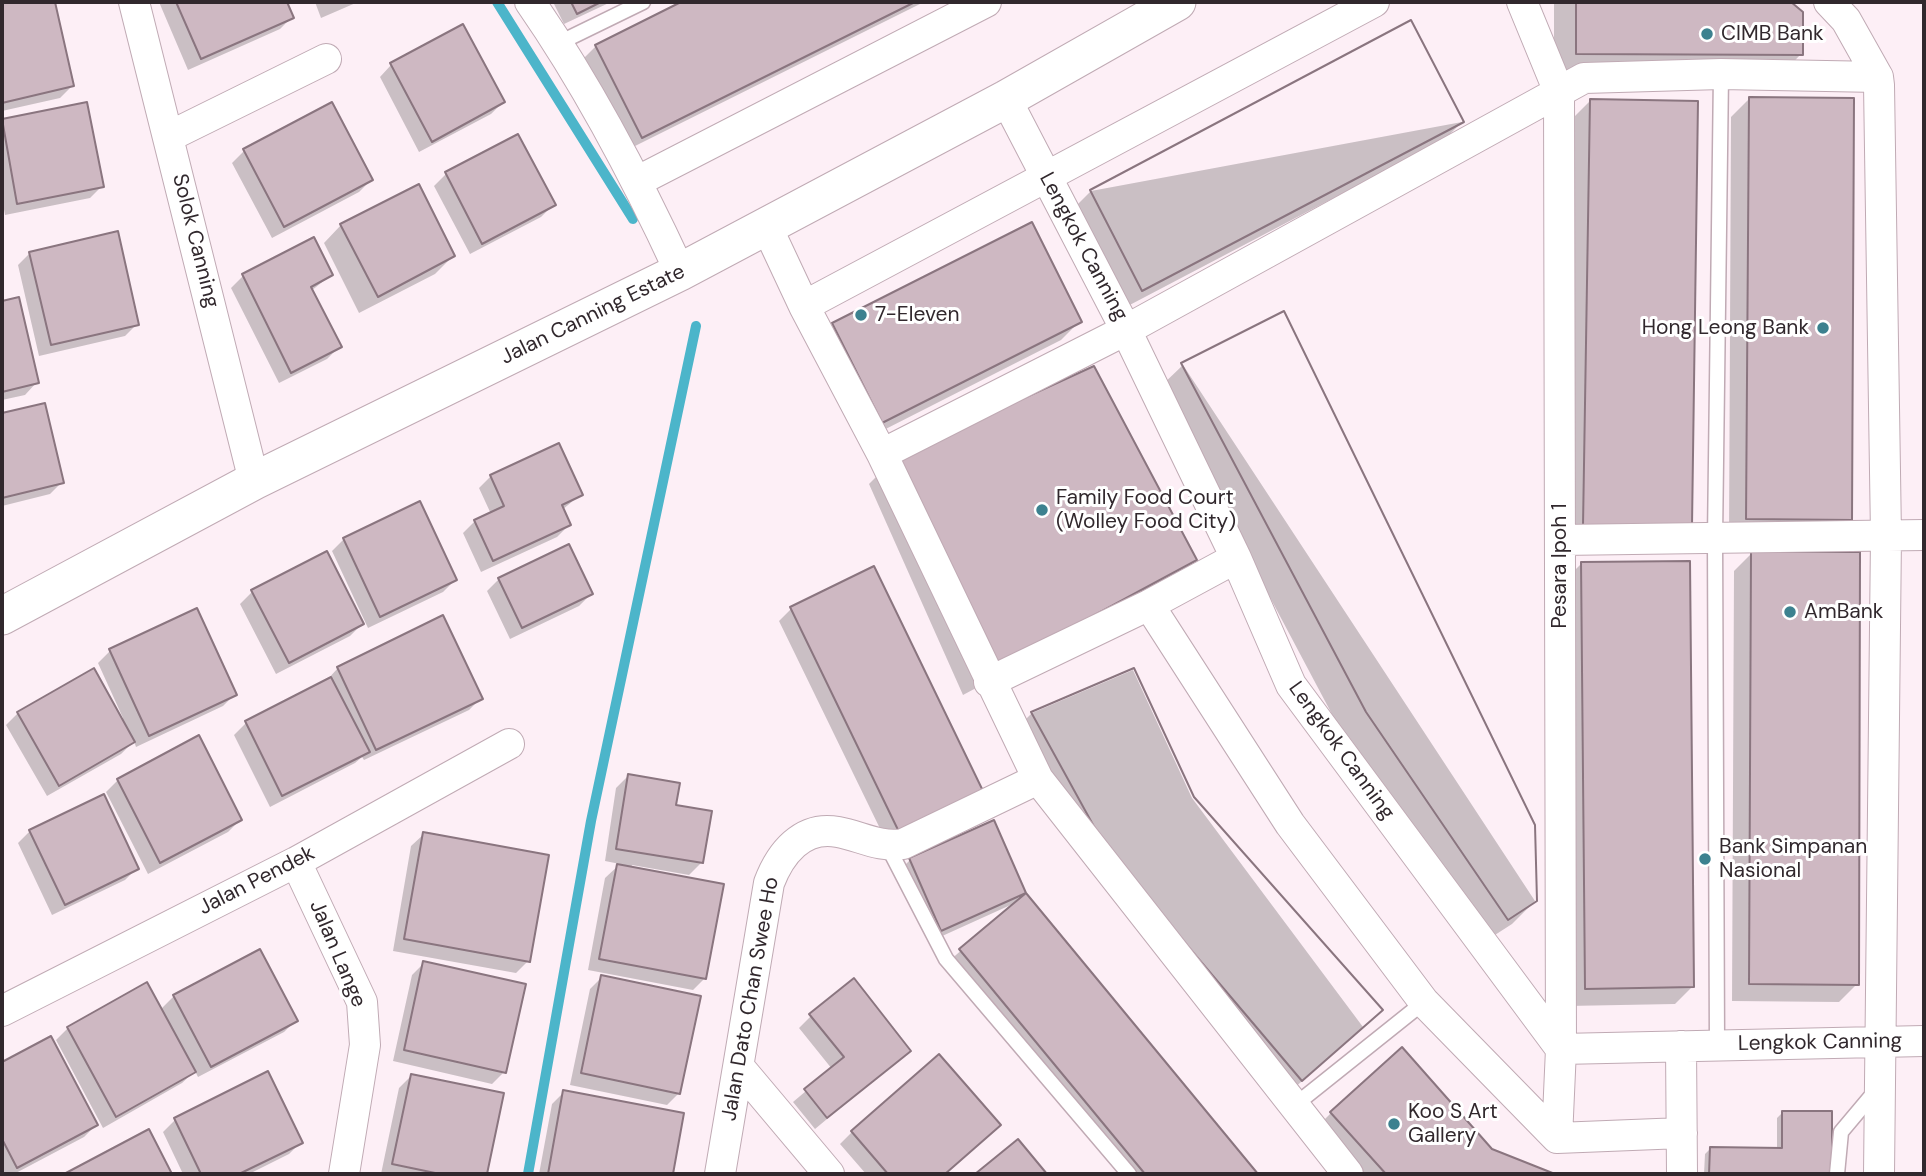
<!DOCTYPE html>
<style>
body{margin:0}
#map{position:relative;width:1926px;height:1176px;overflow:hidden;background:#fdeff6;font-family:"DM Sans",sans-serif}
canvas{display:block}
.frame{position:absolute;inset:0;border:4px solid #31282d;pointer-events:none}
</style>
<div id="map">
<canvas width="1926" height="1176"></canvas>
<div class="frame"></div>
</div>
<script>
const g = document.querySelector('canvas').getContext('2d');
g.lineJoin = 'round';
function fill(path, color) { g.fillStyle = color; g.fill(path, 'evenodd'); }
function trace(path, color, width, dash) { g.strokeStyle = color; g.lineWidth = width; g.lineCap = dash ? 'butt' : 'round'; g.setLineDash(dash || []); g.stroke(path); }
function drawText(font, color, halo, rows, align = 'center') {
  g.font = font + ' "DM Sans",sans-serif'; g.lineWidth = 6; g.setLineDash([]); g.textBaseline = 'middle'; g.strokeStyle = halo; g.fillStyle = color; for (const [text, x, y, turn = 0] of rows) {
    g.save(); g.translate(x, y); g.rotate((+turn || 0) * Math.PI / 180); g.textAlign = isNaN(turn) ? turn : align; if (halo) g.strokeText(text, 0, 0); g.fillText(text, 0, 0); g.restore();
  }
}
fill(new Path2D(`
 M53 2 72 86 60 98 2 111V3Z
 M159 2H285L292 17 280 29 188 70Z
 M315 2H358L321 18Z
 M553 2H611L564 24Z
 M685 2H924L629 149 584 58 596 46Z
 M1554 2H1788L1801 13V54L1778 78 1554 77Z
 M391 65 503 102 491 114 419 152 380 77Z
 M1749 99 1850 519 1832 537 1729 536 1731 117Z
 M1590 101 1690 525 1566 542 1572 119Z
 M86 104 102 186 90 198 5 215 2 198V120Z
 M1462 122 1444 140 1124 308 1073 209 1091 191Z
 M244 151 371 180 359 192 272 238 232 163Z
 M446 174 553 205 541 217 470 254 434 186Z
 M341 225 453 256 435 274 359 313 324 243Z
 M313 240 331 275 311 291 339 347 327 359 279 383 231 288 243 276Z
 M30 253 137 324 125 336 39 356 18 265Z
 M18 299 37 382 25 395 2 400V303Z
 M1079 322 1061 340 864 440 815 343 833 325Z
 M1183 365 1535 901 1512 924 1484 942 1343 735 1159 388Z
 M43 405 62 482 50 494 2 506V415Z
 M892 461 1195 560 1172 583 963 695 869 484Z
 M491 476 580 495 562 510 569 525 557 537 481 572 463 533 475 521 491 514 479 488Z
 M344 539 455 580 443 592 368 628 332 551Z
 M1752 553 1857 984 1839 1002 1732 1001 1734 571Z
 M1581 564 1693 986 1675 1004 1567 1006 1563 582Z
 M873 568 982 792 888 845 779 621 791 609Z
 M499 579 591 594 579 606 510 639 487 591Z
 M252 592 362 624 350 636 276 674 240 604Z
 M196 610 235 694 223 706 136 747 134 741 121 754 47 796 6 725 18 713 123 718 98 663 110 651Z
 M338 668 481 698 469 710 364 760 362 757 355 763 270 807 234 735 246 723 326 681Z
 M1133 670 1192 798 1363 1027 1283 1098 1014 731 1032 713Z
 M628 776 674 806 701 863 689 875 632 865 631 869 705 978 693 990 588 970 605 878 620 864 605 861 616 788Z
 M118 780 240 820 228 832 148 874 106 792Z
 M993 823 1024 892 1018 898 1020 900 1026 895 1256 1174H1123L948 962 1015 903 929 942 898 872 910 860Z
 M30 831 137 868 125 880 52 915 18 843Z
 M424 834 528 961 516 973 393 951 411 846Z
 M424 963 504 1072 492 1084 393 1061 412 975Z
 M602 977 679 1093 667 1105 570 1085 590 989Z
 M174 996 296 1020 284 1032 198 1077 195 1071 182 1083 103 1128 56 1040 68 1028 160 1010Z
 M811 1016 909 1051 815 1129 793 1102 832 1069 799 1028Z
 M50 1038 96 1125 84 1137 14 1174H2V1064Z
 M411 1076 502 1095 486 1174H381L399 1088Z
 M564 1092 682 1114 671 1174H539L552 1104Z
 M1783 1112 1830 1113V1174H1704L1705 1154 1710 1149 1777 1150V1118Z
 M1331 1113 1491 1151 1550 1174H1352L1313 1131Z
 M175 1120 301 1142 289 1154 249 1174H183L163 1132Z
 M148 1132 170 1174H68Z
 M852 1132 987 1137 945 1174H866L840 1144Z`), '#0003');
trace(new Path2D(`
 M497 2 633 219
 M528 1174 591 821 696 326`), '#4cb5ca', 10);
const building = new Path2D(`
 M2 2H55L74 86 2 103Z
 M176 2H287L294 18 201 59Z
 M571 2H601L577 14Z
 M681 2H915L642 138 595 45Z
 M1576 2H1791L1803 12V55L1576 54Z
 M1411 20 1464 122 1142 291 1090 190Z
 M1411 20 1464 122 1142 291 1090 190Z
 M463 24 505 102 432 142 390 63Z
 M1749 97 1854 98 1852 520 1746 519Z
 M1590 99 1698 101 1692 526 1583 525Z
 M87 102 104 187 17 204 2 119Z
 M332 102 373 180 284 227 243 149Z
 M518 134 556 205 482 244 445 172Z
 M419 184 455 256 378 297 340 224Z
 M1032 222 1082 322 882 423 832 323Z
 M118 231 139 325 51 345 29 252Z
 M314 237 333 275 311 287 342 347 291 373 242 274Z
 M19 297 39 383 2 392V301Z
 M1284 311 1535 825 1537 901 1508 920 1366 712 1181 363Z
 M1284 311 1535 825 1537 901 1508 920 1366 712 1181 363Z
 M1094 366 1197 560 987 673 891 459Z
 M45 403 64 483 2 498V413Z
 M559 443 583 495 562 505 571 525 493 561 474 520 504 506 490 475Z
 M420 501 457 580 380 617 343 538Z
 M569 544 593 594 522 628 498 578Z
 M327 551 364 624 289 663 251 590Z
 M1751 552H1860L1859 985 1749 984Z
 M1690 561 1694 987 1585 989 1581 562Z
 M874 566 984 793 900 834 790 607Z
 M197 608 237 695 149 736 109 649Z
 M443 615 483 699 376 750 337 667Z
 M94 668 135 742 59 786 17 712Z
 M1134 668 1194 797 1383 1010 1302 1081 1108 852 1031 712Z
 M1134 668 1194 797 1383 1010 1302 1081 1108 852 1031 712Z
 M331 677 370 752 282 796 245 721Z
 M199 735 242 820 160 863 117 779Z
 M628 774 680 783 676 805 712 811 703 863 616 849Z
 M104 794 139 869 65 905 29 830Z
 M994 820 1026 893 941 931 909 858Z
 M423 832 549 855 530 962 404 939Z
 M617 864 724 884 706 979 599 959Z
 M1026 893 1258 1174H1145L959 949Z
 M260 949 298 1021 211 1067 173 995Z
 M423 961 526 984 506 1073 404 1050Z
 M601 975 701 996 680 1094 581 1073Z
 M854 978 911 1051 827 1118 804 1089 844 1057 809 1014Z
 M147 982 196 1072 116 1117 67 1027Z
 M51 1036 98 1125 17 1168 2 1139V1062Z
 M1402 1047 1492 1149 1555 1174H1386L1330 1112Z
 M939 1054 1001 1125 945 1174H888L851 1131Z
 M268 1071 303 1143 239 1174H201L174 1118Z
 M411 1074 504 1093 487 1174H440L392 1164Z
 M563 1090 684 1113 673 1174H548Z
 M1782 1111H1832V1174H1709L1710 1147 1782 1148Z
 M149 1129 172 1174H64Z
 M1018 1139 1047 1174H975Z`);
fill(building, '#ceb8c2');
trace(building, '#8a757f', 2);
const service = new Path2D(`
 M559 43 643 2
 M887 845 946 959 1129 1174
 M1717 1046 1715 538 1721 74
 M1295 1105 1424 1002
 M1837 1174 1841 1132 1878 1088`);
const minor = new Path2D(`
 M134 2 254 481
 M530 2C589 87 637 179 680 272
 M1522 2 1559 92 1561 1049 1557 1138
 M1829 2 1846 20 1878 77 1879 85 1886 536 1879 1174
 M1006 99 1126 330 1236 558 1291 685 1561 1049
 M170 136 326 59
 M638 181 986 2
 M767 227 804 306 882 454 1038 779 1348 1174
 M804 306 1374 2
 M882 454 1126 330 1584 78 1721 74 1878 77
 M1560 540 1924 535
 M1149 605 1290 824 1424 1002 1557 1138 1682 1133
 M989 682 1149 605 1236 558
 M296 862 362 1002 365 1045 344 1174
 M2 1011 296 862 509 744
 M1681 1046 1682 1174
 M1561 1049 1924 1041
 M739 1067 829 1174
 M720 1174 769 883C780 854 802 825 838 832 860 836 880 848 903 844L1038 779`);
const tertiary = new Path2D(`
 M2 616 254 481 680 272 1006 99 1177 2`);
trace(service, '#c0aab4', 17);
trace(minor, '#c0aab4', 32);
trace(tertiary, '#c0aab4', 39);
trace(service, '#fff', 14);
trace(minor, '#fff', 30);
trace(tertiary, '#fff', 37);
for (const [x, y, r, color] of [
 [1707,34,7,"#3c818f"],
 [861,315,7,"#3c818f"],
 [1823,328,7,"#3c818f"],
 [1042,510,7,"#3c818f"],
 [1790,612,7,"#3c818f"],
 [1705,859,7,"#3c818f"],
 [1394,1124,7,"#3c818f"]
]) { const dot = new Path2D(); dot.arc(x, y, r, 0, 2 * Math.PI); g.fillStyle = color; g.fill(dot); trace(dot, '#fff', 2.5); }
drawText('21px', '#31282d', '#fff', [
 ["CIMB Bank",1721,34],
 ["7-Eleven",875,315],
 ["Hong Leong Bank",1809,328,"right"],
 ["Family Food Court",1056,498],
 ["(Wolley Food City)",1056,522],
 ["AmBank",1804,612],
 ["Bank Simpanan",1719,847],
 ["Nasional",1719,871],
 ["Koo S Art",1408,1112],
 ["Gallery",1408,1136]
], 'left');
drawText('21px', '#31282d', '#fff', [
 ["Solok Canning",195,241,76],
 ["Lengkok Canning",1083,247,62],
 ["Jalan Canning Estate",593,315,-26],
 ["Pesara Ipoh 1",1560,566,-90],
 ["Lengkok Canning",1341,751,54],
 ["Jalan Pendek",257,881,-27],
 ["Jalan Lange",337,954,67],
 ["Jalan Dato Chan Swee Ho",751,999,-80],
 ["Lengkok Canning",1820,1043,-1]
]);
</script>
